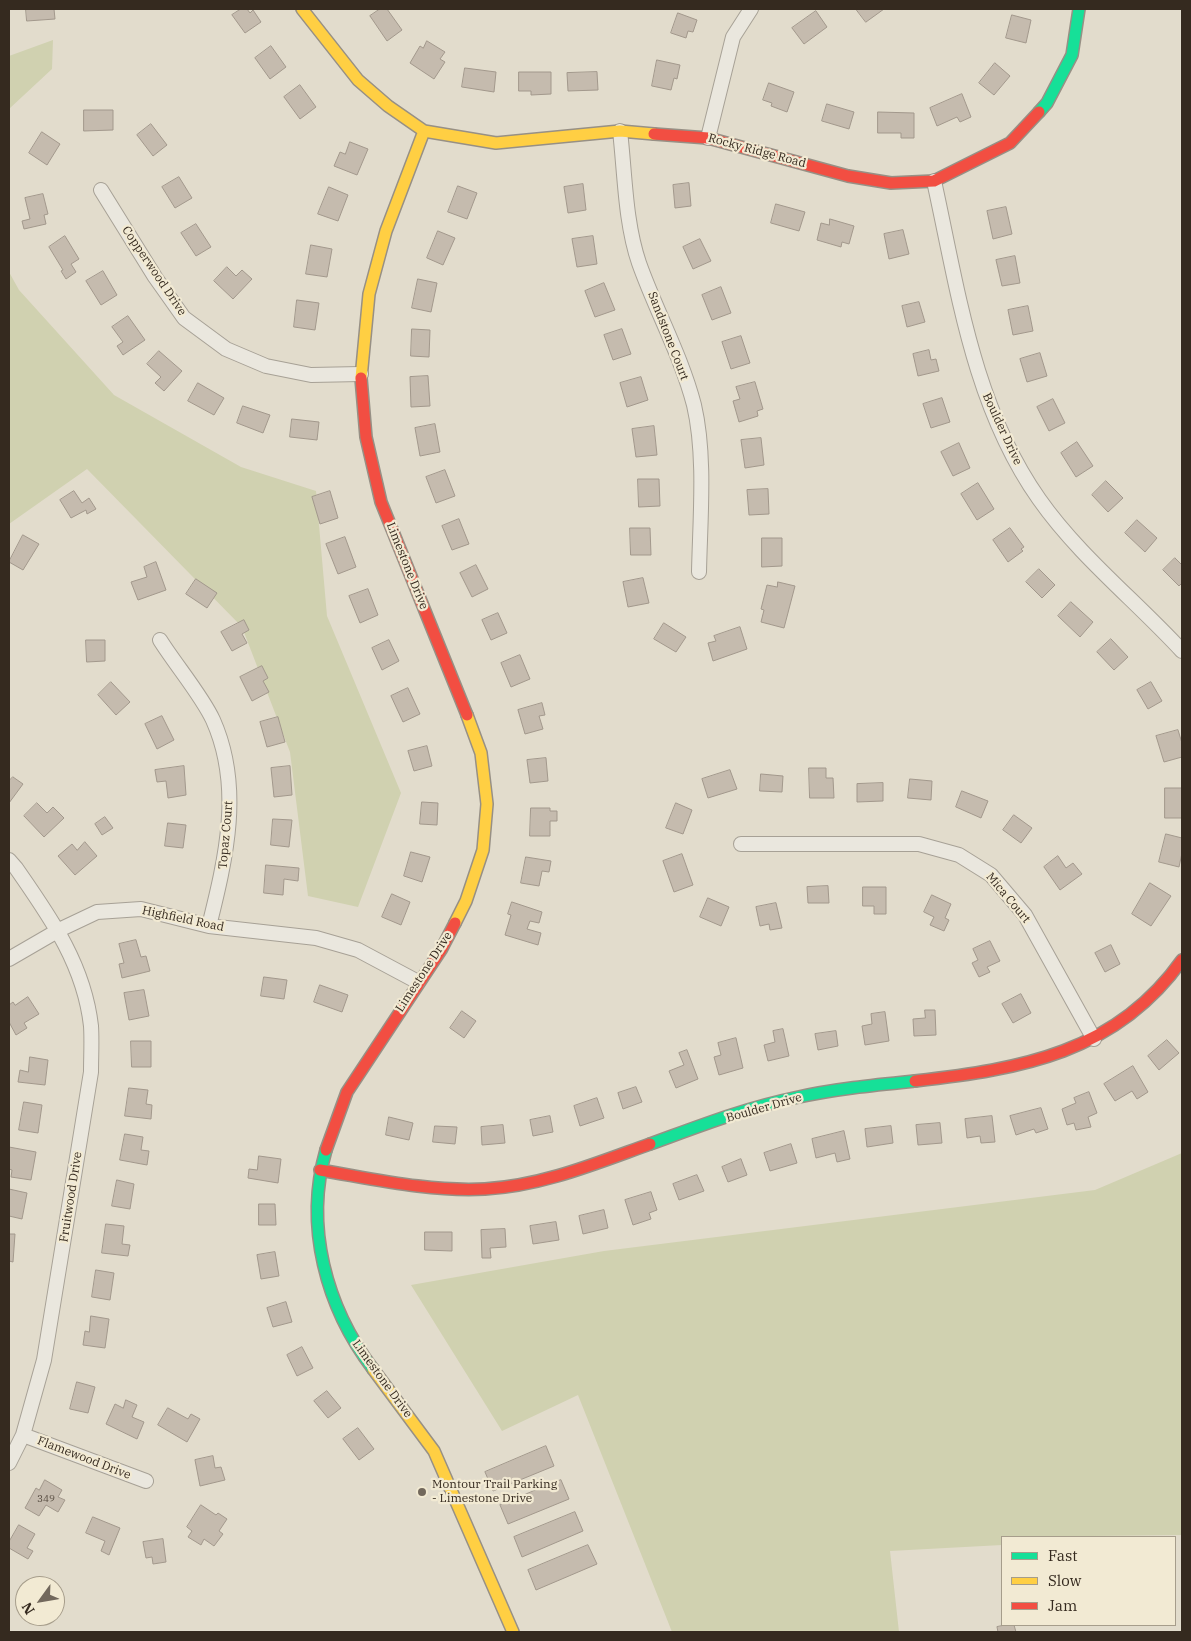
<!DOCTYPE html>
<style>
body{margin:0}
#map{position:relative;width:1191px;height:1641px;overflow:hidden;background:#e2dccc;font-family:"IBM Plex Serif",serif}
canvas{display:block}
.frame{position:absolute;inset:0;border:10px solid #352a1f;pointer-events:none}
.legend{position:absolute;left:1001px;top:1536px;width:175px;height:90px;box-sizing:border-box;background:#f2ead3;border:1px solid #a69d8b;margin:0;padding:6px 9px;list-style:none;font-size:15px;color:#352a1f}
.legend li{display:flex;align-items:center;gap:10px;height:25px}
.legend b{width:25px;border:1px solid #a69d8b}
.north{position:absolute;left:15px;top:1576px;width:50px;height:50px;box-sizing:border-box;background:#f2ead3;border:1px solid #a69d8b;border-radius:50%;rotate:238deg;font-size:14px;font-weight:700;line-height:20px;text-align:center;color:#352a1f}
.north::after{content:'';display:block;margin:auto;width:18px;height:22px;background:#72685c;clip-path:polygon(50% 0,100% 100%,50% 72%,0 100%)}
</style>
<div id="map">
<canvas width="1191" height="1641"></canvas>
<div class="frame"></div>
<ul class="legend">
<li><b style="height:6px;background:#16e098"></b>Fast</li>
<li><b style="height:6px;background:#ffcf43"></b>Slow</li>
<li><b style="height:6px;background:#f24e42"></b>Jam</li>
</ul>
<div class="north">N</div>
</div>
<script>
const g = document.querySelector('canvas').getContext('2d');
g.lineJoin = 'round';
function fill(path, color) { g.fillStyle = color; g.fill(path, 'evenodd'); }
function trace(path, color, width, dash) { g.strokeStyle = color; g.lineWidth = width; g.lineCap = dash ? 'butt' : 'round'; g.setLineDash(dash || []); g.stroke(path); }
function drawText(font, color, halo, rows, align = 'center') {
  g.font = font + ' "IBM Plex Serif",serif'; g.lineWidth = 4.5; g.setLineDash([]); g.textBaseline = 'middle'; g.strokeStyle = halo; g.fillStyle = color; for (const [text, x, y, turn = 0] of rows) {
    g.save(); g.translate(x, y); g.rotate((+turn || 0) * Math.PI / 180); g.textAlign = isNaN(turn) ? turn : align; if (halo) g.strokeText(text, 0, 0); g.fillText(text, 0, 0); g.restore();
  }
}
fill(new Path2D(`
 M53 40 52 69 9 109V56Z
 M9 272 19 290 114 395 241 467 316 491 327 616 401 793 358 907 308 896 290 752 242 627 87 469 9 524Z
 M1182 1153V1535L1002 1537V1545L890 1551 899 1632H672L578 1395 502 1431 411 1285 604 1251 1095 1190Z`), '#d0d1b0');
const building = new Path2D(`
 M26 9H54L55 19 27 21Z
 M241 9H247L250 13 253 10 261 22 245 33 232 15Z
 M380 9H387L402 30 387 41 370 16Z
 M856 9H884L866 22Z
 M816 11 827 27 804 44 792 28Z
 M678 13 697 20 693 32 688 31 686 38 671 33Z
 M1012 15 1031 20 1026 43 1006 38Z
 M427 41 445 52 440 59 445 62 434 79 410 63 420 46 423 48Z
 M271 46 286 67 270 79 255 58Z
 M657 60 680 65 677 79 674 78 671 90 652 86Z
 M995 63 1010 76 994 95 979 83Z
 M465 68 496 72 494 92 462 87Z
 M519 72H551V94L531 95V91H519Z
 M597 72 598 90 568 91 567 73Z
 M769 83 794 92 787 112 771 106 772 103 763 100Z
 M300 85 316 107 300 119 284 97Z
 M962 94 971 117 960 122 957 117 937 126 930 108Z
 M827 104 854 112 849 129 822 121Z
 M84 110H113V130L84 131Z
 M878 112 914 113V138H901V133H878Z
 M151 124 167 145 153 156 137 135Z
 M42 132 60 144 47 165 29 153Z
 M350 142 368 149 357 175 334 166 340 152 345 154Z
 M179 177 192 198 175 208 162 187Z
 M689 183 691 206 675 208 673 185Z
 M583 184 586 210 568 213 564 187Z
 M458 186 477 193 467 219 448 212Z
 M329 187 348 195 338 221 318 214Z
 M43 194 48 214 44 215 46 224 24 229 22 221 30 219 25 198Z
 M776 204 805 212 799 231 771 223Z
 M1006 207 1012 234 993 239 987 211Z
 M830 219 854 226 849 244 842 242 841 247 817 240 821 223 829 225Z
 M196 224 211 247 196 256 181 233Z
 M903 230 909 254 889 259 884 234Z
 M438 231 455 238 443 265 427 258Z
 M65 236 79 259 71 264 76 272 66 279 61 271 63 270 49 247Z
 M593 236 597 264 577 267 572 239Z
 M700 239 711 261 693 269 683 247Z
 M311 245 332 249 327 277 306 274Z
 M1015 256 1020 283 1002 286 996 260Z
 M227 267 236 276 242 270 252 279 233 299 214 281Z
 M103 271 117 295 101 305 86 281Z
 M418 279 437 283 431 312 412 308Z
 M604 283 615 310 595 317 585 291Z
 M721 287 731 313 712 320 702 295Z
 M297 300 319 303 315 330 294 327Z
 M919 302 925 322 907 327 902 306Z
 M1028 306 1033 331 1013 335 1008 310Z
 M128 316 145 340 123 355 117 346 123 342 112 327Z
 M412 329 430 330 429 357 411 356Z
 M622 329 631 354 613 360 604 335Z
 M741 336 750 363 731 369 722 342Z
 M929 350 931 360 936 359 939 371 918 376 913 354Z
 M159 351 182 371 164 391 155 383 161 377 147 364Z
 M1040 353 1047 376 1027 382 1020 359Z
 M428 376 430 406 411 407 410 377Z
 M641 377 648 400 627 407 620 383Z
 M755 382 763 409 757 411 758 416 739 422 733 401 740 399 736 387Z
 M198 383 224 398 214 415 188 401Z
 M942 398 950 422 931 428 923 404Z
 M1053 399 1065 423 1049 431 1037 407Z
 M243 406 270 415 263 433 237 423Z
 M292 419 319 422 317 440 290 437Z
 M435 424 440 452 420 456 415 428Z
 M654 426 657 455 636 457 632 429Z
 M761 438 764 465 745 468 741 440Z
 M1077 442 1093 466 1076 477 1061 453Z
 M959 443 970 468 953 476 941 452Z
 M445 470 455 496 436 503 426 477Z
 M638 479H659L660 506 639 507Z
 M1106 481 1123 498 1108 512 1092 495Z
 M978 483 994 509 977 520 961 494Z
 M768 489 769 514 749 515 747 490Z
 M74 491 82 503 89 498 96 509 87 514 86 510 71 518 60 500Z
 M330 491 338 518 320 524 312 497Z
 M459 519 469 544 452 550 442 526Z
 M1137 520 1157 538 1145 552 1125 533Z
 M630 528H650L651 555H631Z
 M1010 528 1024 547 1021 549 1023 551 1008 562 993 540Z
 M23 535 39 544 23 570 9 562Z
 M345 537 356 567 338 574 326 544Z
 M762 538H782V566L762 567Z
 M1175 558 1182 565V583L1179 586 1163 570Z
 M156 562 166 590 138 600 131 582 147 577 144 567Z
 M476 565 488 589 472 597 460 573Z
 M1039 569 1055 585 1042 598 1026 582Z
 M643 578 649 603 628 607 623 582Z
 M196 579 217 593 207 608 186 594Z
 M778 582 795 586 784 628 761 622 764 610 761 609 767 585 777 587Z
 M368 589 378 615 360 623 349 596Z
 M1071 602 1093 622 1080 637 1058 616Z
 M498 613 507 633 491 640 482 620Z
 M244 620 249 630 242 634 247 643 232 651 221 632Z
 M664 623 686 637 676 652 654 639Z
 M740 627 747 649 713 661 708 643 716 641 714 636Z
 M1111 639 1128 657 1114 670 1097 652Z
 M86 640H105V661L87 662Z
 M389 640 399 661 382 670 372 648Z
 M520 655 530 679 511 687 501 663Z
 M262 666 268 678 263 681 269 692 252 701 240 677Z
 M111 682 130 702 116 715 98 695Z
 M1151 682 1162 701 1148 709 1137 690Z
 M408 688 420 714 403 722 391 696Z
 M542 703 545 715 539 716 543 729 525 734 518 710Z
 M162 716 174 740 157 749 145 724Z
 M278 717 285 742 267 747 260 722Z
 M1178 730 1182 743V757L1164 762 1156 736Z
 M427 746 432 766 414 771 408 751Z
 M546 758 548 781 530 783 527 760Z
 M184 766 186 795 168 798 166 781 157 782 155 770Z
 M290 766 292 795 274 797 271 768Z
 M809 768H826V778H833L834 798H810Z
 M730 770 737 789 708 798 702 779Z
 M761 774 783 776 782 792 760 791Z
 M13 777 23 784 9 803V781Z
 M910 779 932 781 931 800 908 798Z
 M883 783V801L857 802V784Z
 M1165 788H1182V818H1165Z
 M962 791 988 801 981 818 956 807Z
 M422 802 438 803 437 825 420 824Z
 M37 803 47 813 53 807 64 818 44 837 24 816Z
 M676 803 692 810 683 834 666 828Z
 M531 808H550V811H557V821H550V836H530Z
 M1014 815 1032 828 1021 843 1003 830Z
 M105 817 113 828 102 835 95 824Z
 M273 819 292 820 289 847 271 845Z
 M168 823 186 825 183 848 165 846Z
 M1166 834 1182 838V853L1179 867 1159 862Z
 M85 842 97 856 75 875 58 856 72 844 77 850Z
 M411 852 430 857 422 882 404 876Z
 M682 854 693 885 674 892 663 861Z
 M1058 856 1066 868 1073 863 1082 874 1060 890 1044 867Z
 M526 857 551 861 549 872 542 871 539 886 521 883Z
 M266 865 299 868 298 881 284 879 283 895 264 893Z
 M1150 883 1171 896 1151 926 1132 914Z
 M828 886 829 903H808L807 887Z
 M863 887H886V914H874V906H863Z
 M392 894 410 902 401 925 382 917Z
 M932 895 951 904 945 918 949 920 944 931 930 925 934 917 924 912Z
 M708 898 729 907 721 926 700 917Z
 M512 902 542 912 539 923 530 921 527 929 541 933 538 945 505 935 511 915 508 914Z
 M776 903 782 928 770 930 769 924 760 926 756 907Z
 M136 940 141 957 146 956 150 971 122 978 119 964 124 963 119 944Z
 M990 941 1000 961 987 967 990 972 979 977 972 963 978 960 973 949Z
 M1111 945 1120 964 1105 972 1095 953Z
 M264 977 287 980 284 999 261 996Z
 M320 985 348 995 342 1012 314 1002Z
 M144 990 149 1016 129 1020 124 993Z
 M1021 994 1031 1013 1013 1023 1002 1004Z
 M28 997 39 1014 24 1023 27 1028 16 1035 9 1022V1005L13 1002 15 1005Z
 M925 1010H935L936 1035 914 1036 913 1019 925 1018Z
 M462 1011 476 1021 464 1038 450 1028Z
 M885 1012 889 1041 865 1045 862 1026 872 1024 871 1014Z
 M783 1029 789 1056 768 1061 764 1045 775 1042 773 1031Z
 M836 1031 838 1046 818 1050 815 1034Z
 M736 1038 743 1068 719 1075 714 1057 721 1055 718 1043Z
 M1167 1040 1179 1053 1159 1070 1148 1056Z
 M131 1041H151V1067H132Z
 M687 1050 698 1079 676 1088 669 1071 684 1065 679 1053Z
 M30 1057 48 1060 45 1085 18 1082 20 1070 28 1072Z
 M1133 1066 1148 1092 1137 1099 1132 1091 1115 1101 1104 1084Z
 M636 1087 642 1102 623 1109 618 1093Z
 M129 1088 148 1090 146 1104 152 1105 151 1119 125 1116Z
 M1089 1092 1097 1113 1088 1117 1091 1127 1076 1130 1074 1123 1067 1125 1062 1109 1076 1103 1074 1098Z
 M597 1098 604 1118 580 1126 574 1106Z
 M24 1102 42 1105 38 1133 19 1130Z
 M1041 1108 1048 1129 1036 1133 1034 1129 1016 1135 1010 1116Z
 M550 1116 553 1132 533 1136 530 1120Z
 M992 1116 995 1142 981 1143 980 1136 967 1138 965 1119Z
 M389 1117 413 1123 409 1140 386 1135Z
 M940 1123 942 1143 918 1145 916 1125Z
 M503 1125 505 1143 482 1145 481 1127Z
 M435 1126 457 1127 455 1144 433 1142Z
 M891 1126 893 1143 867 1147 865 1129Z
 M844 1131 850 1159 837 1162 835 1153 816 1158 812 1139Z
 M125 1134 143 1137 141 1150 149 1151 147 1165 120 1160Z
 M791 1144 797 1163 770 1171 764 1153Z
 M9 1147 36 1152 31 1180 11 1177 12 1170 9 1169Z
 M259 1156 281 1159 278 1183 248 1178 249 1169 257 1170Z
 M741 1159 747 1175 728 1182 722 1167Z
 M697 1175 704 1191 679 1200 673 1184Z
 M117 1180 134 1184 130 1209 112 1206Z
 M9 1189 27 1193 22 1219 9 1216Z
 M651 1192 657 1210 649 1213 651 1219 633 1225 625 1200Z
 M259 1204H275L276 1225H259Z
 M604 1210 608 1228 583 1234 579 1216Z
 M556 1222 559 1240 533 1244 530 1226Z
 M106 1224 124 1226 122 1244 130 1245 128 1256 102 1253Z
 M505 1229 506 1247 490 1248 491 1258H482L481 1230Z
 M425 1232H452V1251L425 1250Z
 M9 1234H15L13 1262 9 1261Z
 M275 1252 279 1276 261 1279 257 1255Z
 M96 1270 114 1273 110 1300 92 1297Z
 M286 1302 292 1322 273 1327 267 1308Z
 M91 1316 109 1319 105 1348 83 1345 85 1331 89 1332Z
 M302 1347 313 1368 297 1376 287 1355Z
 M77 1382 95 1387 88 1413 70 1409Z
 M327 1391 341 1408 328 1418 314 1401Z
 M126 1400 137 1405 132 1417 144 1422 137 1439 106 1424 115 1404 123 1408Z
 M168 1408 188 1419 191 1414 200 1419 187 1442 158 1425Z
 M358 1428 374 1449 359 1460 343 1439Z
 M546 1446 554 1466 493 1491 485 1472Z
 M213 1456 215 1468 221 1467 225 1480 200 1486 195 1460Z
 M45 1480 62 1490 58 1497 65 1500 58 1512 46 1505 39 1516 25 1508 36 1488 39 1490Z
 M561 1480 569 1499 508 1524 500 1505Z
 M201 1505 216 1515 218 1513 227 1519 219 1531 223 1534 214 1546 204 1539 201 1545 188 1537 192 1531 187 1527Z
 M575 1512 583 1531 522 1557 514 1537Z
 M93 1517 120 1528 109 1555 101 1551 105 1541 86 1533Z
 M19 1525 35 1534 27 1548 33 1551 28 1559 9 1548V1542Z
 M163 1539 166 1562 153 1564 152 1557 146 1558 143 1542Z
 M588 1545 597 1564 536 1590 528 1570Z
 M1005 1625H1014L1016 1632H998L997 1627Z`);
fill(building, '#c5bbae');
trace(building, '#a2988c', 1);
const street = new Path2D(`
 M620 131C625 174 625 222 639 263 656 311 681 355 694 405 706 456 700 520 699 572
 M708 138 733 37 751 9
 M934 181C958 290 973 405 1039 499 1079 556 1135 600 1182 651
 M101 190 155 277 184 318 226 349 266 366 311 375 361 374
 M160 640C175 664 202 696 213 720 243 787 226 858 209 926
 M741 844H919L959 855 991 875 1025 915 1094 1039
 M9 860 16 868C50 917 84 964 91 1026 92 1041 91 1057 91 1072L44 1360 23 1435 9 1463
 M9 959 59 930 97 912 141 909 209 926 316 938 358 950 418 982
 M23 1435 146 1481`);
const fast = new Path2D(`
 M1039 112 1047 103 1072 55 1079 9
 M650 1144C697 1127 745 1108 794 1098 834 1089 875 1085 915 1081
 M326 1150C304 1226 326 1307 373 1369`);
const slow = new Path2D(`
 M302 9 358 80 388 106 424 131 496 143 620 131 654 134
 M361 378 369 294 386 231 424 131
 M455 923 466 901 483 850 487 804 481 753 467 715
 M373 1369 434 1451 513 1632`);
const jam = new Path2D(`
 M654 134 708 138 848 176 891 183 934 181 1010 143 1039 112
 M361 378 366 437 381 502 467 715
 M915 1081C1021 1069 1116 1053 1182 960
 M326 1150 347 1092 441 950 455 923
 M320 1170C374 1179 430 1192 485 1189 542 1186 597 1163 650 1144`);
trace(street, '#a7a196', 16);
trace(fast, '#979085', 14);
trace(slow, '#979085', 14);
trace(jam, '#979085', 14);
trace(street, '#eae7de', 14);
trace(fast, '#16e098', 11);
trace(slow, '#ffcf43', 11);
trace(jam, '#f24e42', 11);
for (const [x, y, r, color] of [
 [422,1492,5,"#72685c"]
]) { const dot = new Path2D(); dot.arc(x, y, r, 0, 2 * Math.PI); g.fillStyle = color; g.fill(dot); trace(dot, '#f2ead3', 2); }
drawText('10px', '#594e43', null, [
 ["349",46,1499]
]);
drawText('12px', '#352a1f', '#f2ead3', [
 ["Rocky Ridge Road",757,151,15],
 ["Copperwood Drive",154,271,56],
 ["Sandstone Court",668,336,69],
 ["Boulder Drive",1002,429,65],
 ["Limestone Drive",407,566,68],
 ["Topaz Court",226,835,-85],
 ["Mica Court",1008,898,50],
 ["Highfield Road",183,919,12],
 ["Limestone Drive",424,972,-57],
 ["Boulder Drive",764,1108,-16],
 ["Fruitwood Drive",71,1197,-81],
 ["Limestone Drive",382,1379,54],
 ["Flamewood Drive",84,1458,21]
]);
drawText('12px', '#352a1f', '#f2ead3', [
 ["Montour Trail Parking",432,1485],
 ["- Limestone Drive",432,1499]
], 'left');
</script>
